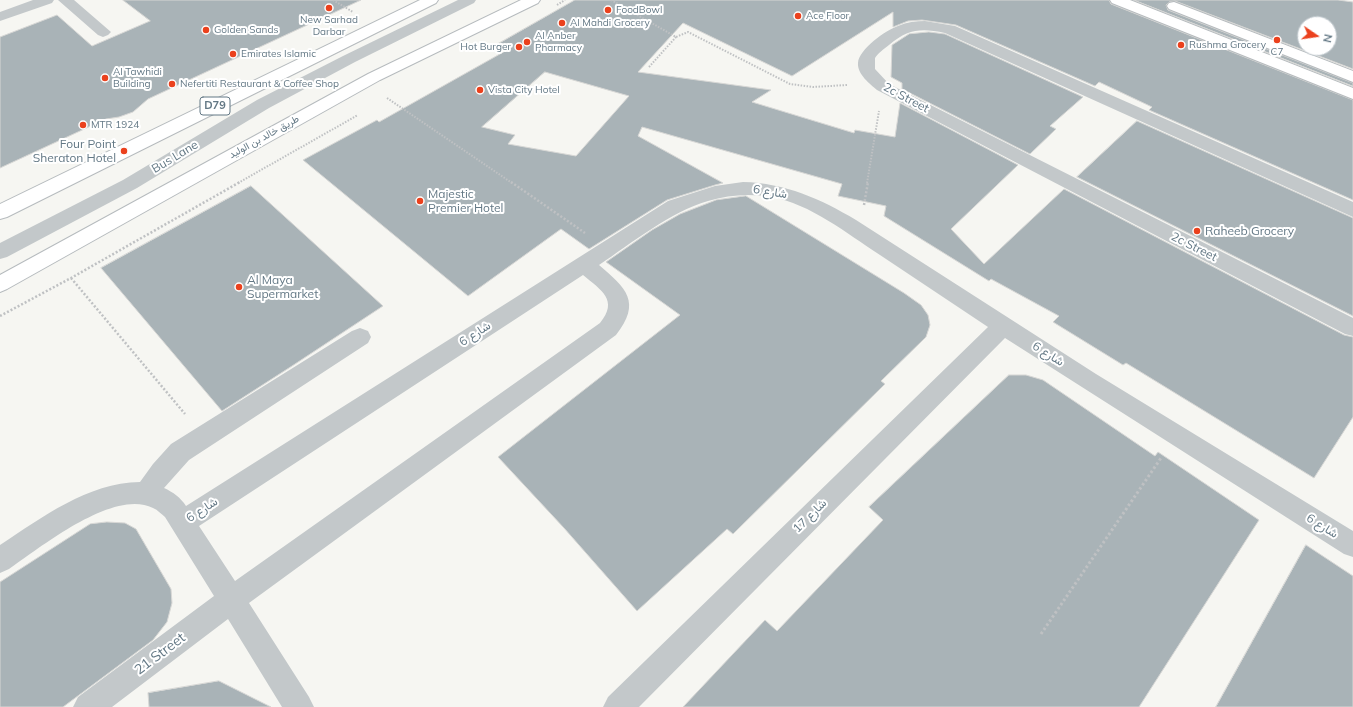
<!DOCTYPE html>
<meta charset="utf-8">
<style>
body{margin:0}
#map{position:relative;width:1353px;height:707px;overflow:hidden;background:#f6f6f2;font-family:Mulish,sans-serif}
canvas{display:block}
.north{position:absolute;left:1297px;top:16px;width:40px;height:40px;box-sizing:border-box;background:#fff;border:1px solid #c1c9ce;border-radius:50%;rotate:103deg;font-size:11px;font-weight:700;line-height:16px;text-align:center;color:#637885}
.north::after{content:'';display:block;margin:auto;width:14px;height:18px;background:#eb411d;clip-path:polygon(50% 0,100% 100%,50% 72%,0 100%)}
</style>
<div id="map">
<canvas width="1353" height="707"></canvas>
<div class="north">N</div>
</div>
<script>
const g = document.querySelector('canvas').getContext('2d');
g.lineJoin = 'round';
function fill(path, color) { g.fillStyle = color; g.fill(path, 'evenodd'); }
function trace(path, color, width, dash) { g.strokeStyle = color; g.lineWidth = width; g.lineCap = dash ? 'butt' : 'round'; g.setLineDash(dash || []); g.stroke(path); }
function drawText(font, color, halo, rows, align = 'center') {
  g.font = font + ' Mulish,Vazirmatn,sans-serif'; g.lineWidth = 4; g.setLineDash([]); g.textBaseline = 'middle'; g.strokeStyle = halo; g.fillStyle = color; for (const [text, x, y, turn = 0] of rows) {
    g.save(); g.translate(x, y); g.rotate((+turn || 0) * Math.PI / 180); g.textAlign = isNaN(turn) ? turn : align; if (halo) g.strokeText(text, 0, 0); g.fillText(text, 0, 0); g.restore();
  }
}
const building = new Path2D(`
 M123 0H361L148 99 133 112 119 117 106 119 0 168V37L57 15 92 46 150 21Z
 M575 0H1109L1111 4 1353 100V200L1149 110 1152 107 1099 82 1095 86 956 25 922 20 908 21 893 27V12L792 76 683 23 638 72 771 90 752 102 854 133 855 130 895 137 900 103 1018 165 951 229 984 264 1064 189 1344 335 1353 337V417L1314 478 1126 363 1123 365 1053 322 1059 316 991 279 989 281 884 216 886 206 838 196 842 184 642 127 638 136 723 183 715 185 667 200 589 249 561 229 468 296 303 160 377 120 379 122 507 50 498 44ZM545 72 629 96 576 156 508 144 515 135 482 127Z
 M1134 0H1338L1353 2V69L1175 1 1169 2 1166 5 1168 10 1353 83V86ZM1305 24H1329V48H1305Z
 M929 32 945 34 1083 97 1050 126 1056 129 1030 154 902 89V83L891 77 892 45 909 34Z
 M1137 121 1353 218V316L1077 177Z
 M251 186 383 306 292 366 222 411 101 268Z
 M746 196 904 293 921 305 928 315 930 325 926 337 881 381 885 384 733 534 727 529 637 611 564 528 498 457 680 315 606 262 652 230 680 214 716 200Z
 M1009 375H1026L1043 380 1155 456 1158 452 1259 520 1139 707H683L765 620 777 631 883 520 869 507Z
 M107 522 125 523 136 529 171 589 172 603 167 622 153 640 63 707H0V582L90 524Z
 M1306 545 1353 576V707H1216Z
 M219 681 271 707H149L148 693Z`);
fill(building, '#a9b3b7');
trace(building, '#d7d7d5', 1);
const major = new Path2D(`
 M420 0H438L436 3 7 217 0 219V204Z
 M521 0H540L538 3 380 80 7 289 0 292V275L368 74Z
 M1110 0H1130L1353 88V99L1112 3Z
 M1174 2 1353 71V82L1169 9 1167 6 1169 3Z`);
trace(major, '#b6bbbe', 2);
trace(new Path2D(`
 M333 0 353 12
 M611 0 676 37 688 32 790 84 813 87 847 85
 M557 5 565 0
 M649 67 676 37
 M387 98 512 183
 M238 183 358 115
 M867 183 879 111`), '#bfc1c3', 2, [1.5, 1.5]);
trace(new Path2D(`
 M511 182 585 233
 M864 205 868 182
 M71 278 185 414
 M0 316 71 278 240 182`), '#bfc1c3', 2.5, [2, 2]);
trace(new Path2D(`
 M1041 634 1161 458`), '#bfc1c3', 3, [2.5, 2.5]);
fill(new Path2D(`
 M33 0H54L52 3 0 21V12Z
 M58 0H74L111 32 108 35 103 37 98 35Z
 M458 0H476L474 3 355 62 269 108 137 188 7 257 0 259V243L123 180 257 100 343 56Z
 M925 21 955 26 1353 202V217L945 33C921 28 908 29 889 45 884 49 878 53 875 58V69L889 84 1353 318V336L1345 334 877 90C870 84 857 74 858 63 859 49 886 30 898 26 907 22 916 21 925 21Z
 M743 182C785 183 821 199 856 220L1096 374 1353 531V557L1344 554 1005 338 639 707H603L608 697 988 327C952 303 916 279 880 255 846 233 811 204 771 197 750 193 728 195 708 201 670 212 632 243 599 265 626 288 642 302 616 335L249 603 309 697 314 707H282L228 619 112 707H73L78 697 214 596 165 517C161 514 158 510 153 508 114 488 41 547 9 569L0 573V545C43 517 87 483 140 482L153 464 171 444 352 331 360 328 368 331 371 337 368 343 189 460 164 488C173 492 181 498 186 506L668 201 715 186ZM583 275C601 290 619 300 600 323L235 581 199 526Z`), '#c3c8ca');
fill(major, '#fff');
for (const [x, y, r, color] of [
 [329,8,4,"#eb411d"],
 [608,10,4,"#eb411d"],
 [798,16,4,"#eb411d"],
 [562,23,4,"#eb411d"],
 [206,30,4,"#eb411d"],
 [1277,40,4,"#eb411d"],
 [527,42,4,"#eb411d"],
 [1181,45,4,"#eb411d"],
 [519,47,4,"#eb411d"],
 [233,54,4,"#eb411d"],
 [105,78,4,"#eb411d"],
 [172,84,4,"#eb411d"],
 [480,90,4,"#eb411d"],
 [83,125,4,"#eb411d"],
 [124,151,4,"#eb411d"],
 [420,201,4,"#eb411d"],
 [1197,231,4,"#eb411d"],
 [239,287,4,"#eb411d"]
]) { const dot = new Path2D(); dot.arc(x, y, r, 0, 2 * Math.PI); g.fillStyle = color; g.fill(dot); trace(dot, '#fff', 1.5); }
drawText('10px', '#637885', '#fff', [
 ["FoodBowl",616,10],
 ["Ace Floor",806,16],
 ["New Sarhad",329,20,"center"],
 ["Darbar",329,32,"center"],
 ["Al Mahdi Grocery",570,23],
 ["Golden Sands",214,30],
 ["Al Anber",535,36],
 ["Pharmacy",535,48],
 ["Rushma Grocery",1189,45],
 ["Hot Burger",511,47,"right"],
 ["C7",1277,52,"center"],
 ["Emirates Islamic",241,54],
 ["Al Tawhidi",113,72],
 ["Building",113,84],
 ["Nefertiti Restaurant & Coffee Shop",180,84],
 ["Vista City Hotel",488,90],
 ["MTR 1924",91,125]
], 'left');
drawText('10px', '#637885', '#fff', [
 ["طريق خالد بن الوليد",264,137,-29]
]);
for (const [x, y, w] of [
 [215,106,30]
]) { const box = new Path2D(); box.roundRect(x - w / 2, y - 9, w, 18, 3); g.fillStyle = '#fff'; g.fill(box); trace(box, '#637885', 1); }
drawText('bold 11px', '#637885', null, [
 ["D79",215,106]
]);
drawText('12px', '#637885', '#fff', [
 ["2c Street",906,98,28],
 ["Bus Lane",175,157,-31],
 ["شارع 6",770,192,9],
 ["2c Street",1194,247,27],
 ["شارع 6",475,334,-33],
 ["شارع 6",1048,354,32],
 ["شارع 6",202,510,-33],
 ["شارع 17",810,516,-45],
 ["شارع 6",1322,526,32]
]);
drawText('12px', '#637885', '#fff', [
 ["Four Point",116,144,"right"],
 ["Sheraton Hotel",116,158,"right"],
 ["Majestic",428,194],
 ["Premier Hotel",428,208],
 ["Raheeb Grocery",1205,231],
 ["Al Maya",247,280],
 ["Supermarket",247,294]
], 'left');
drawText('14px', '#637885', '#fff', [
 ["21 Street",160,654,-37]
]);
</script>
